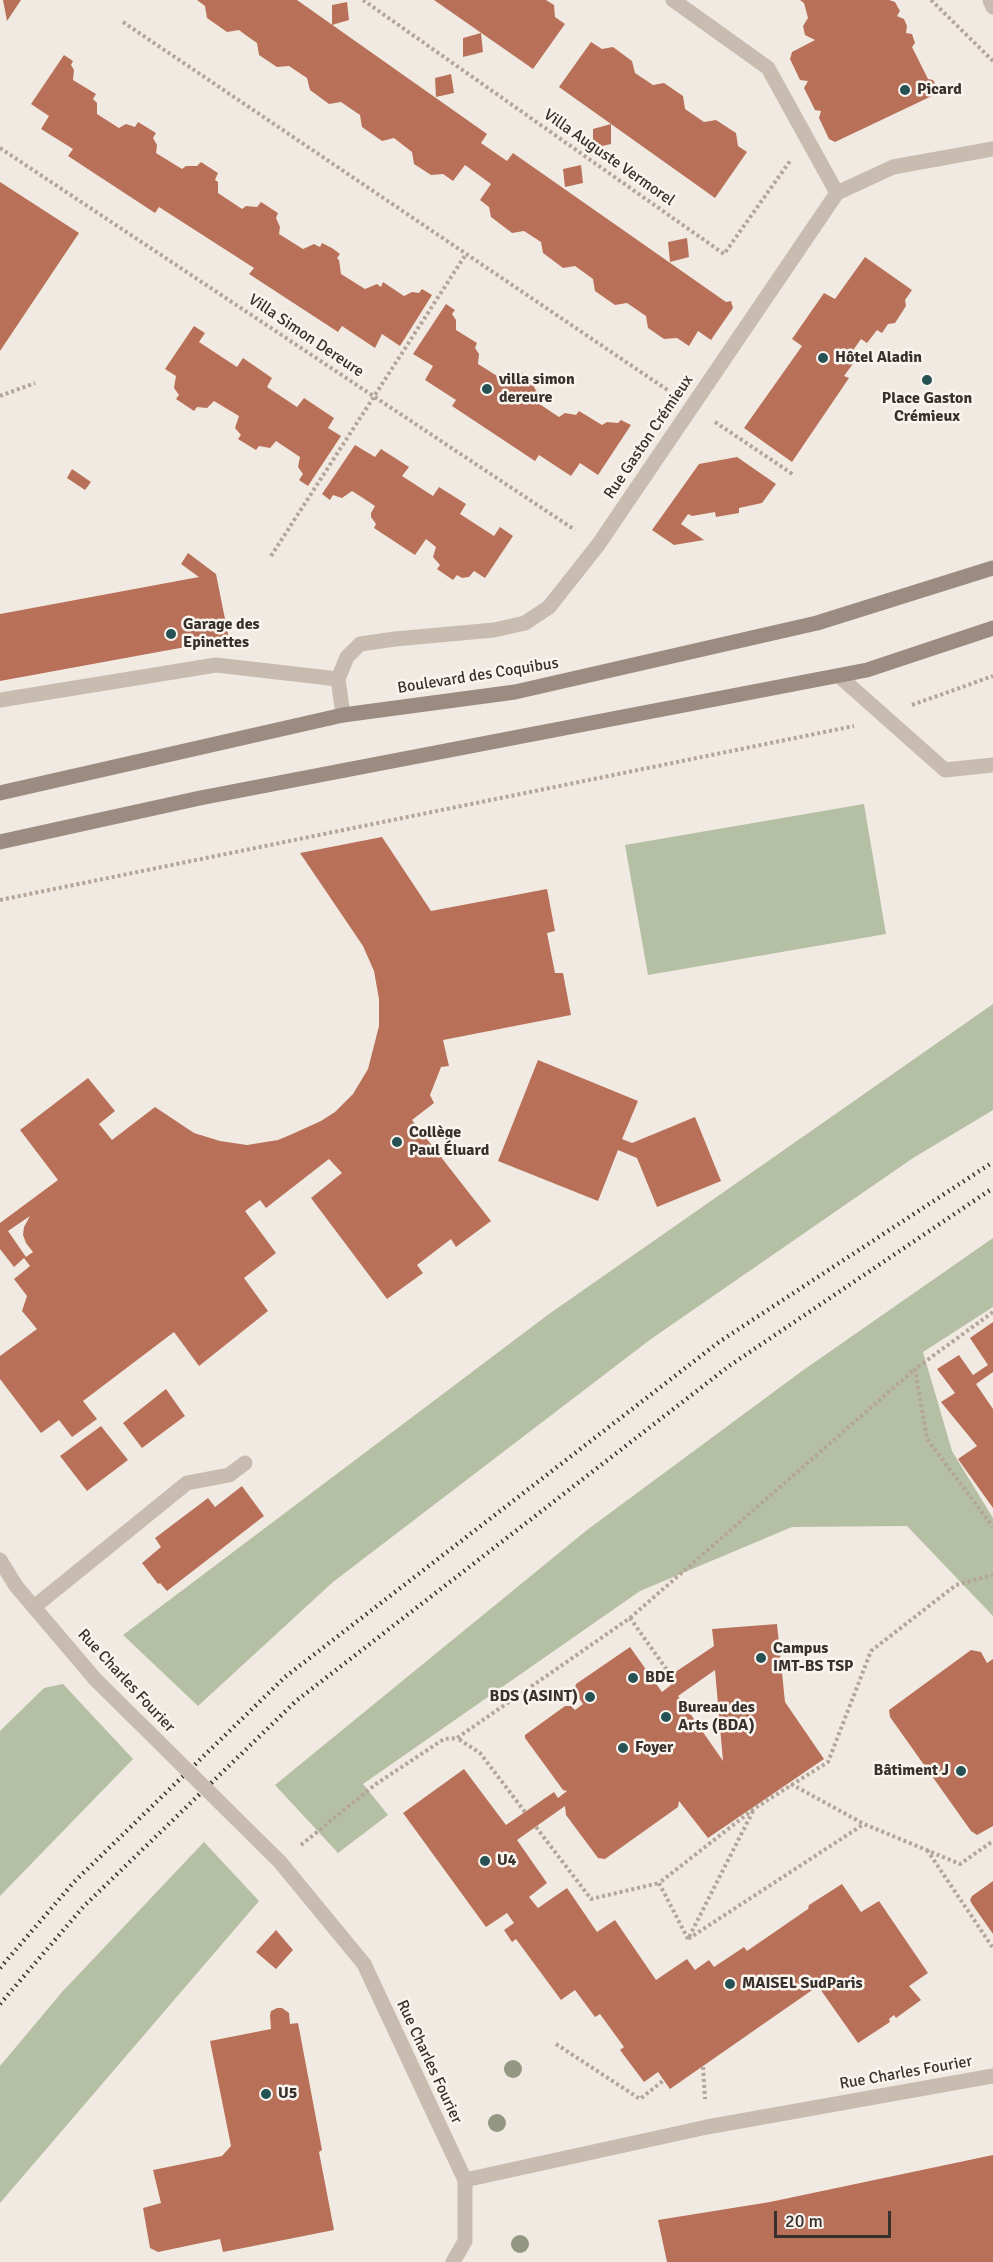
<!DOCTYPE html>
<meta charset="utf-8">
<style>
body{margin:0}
#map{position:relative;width:993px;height:2262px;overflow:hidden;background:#f1eae2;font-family:Signika,sans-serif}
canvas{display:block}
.scale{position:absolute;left:774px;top:2211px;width:117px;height:27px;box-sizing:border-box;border:3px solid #38302c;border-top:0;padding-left:8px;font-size:18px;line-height:21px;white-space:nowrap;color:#38302c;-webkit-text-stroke:4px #f9f4ee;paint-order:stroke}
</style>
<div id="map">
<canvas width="993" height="2262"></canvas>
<div class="scale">20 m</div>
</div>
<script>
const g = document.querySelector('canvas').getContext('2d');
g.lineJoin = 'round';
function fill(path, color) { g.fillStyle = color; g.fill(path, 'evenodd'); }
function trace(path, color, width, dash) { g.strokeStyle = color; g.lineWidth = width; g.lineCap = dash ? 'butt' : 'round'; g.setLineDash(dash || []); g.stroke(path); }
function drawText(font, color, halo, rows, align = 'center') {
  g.font = font + ' Signika,sans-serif'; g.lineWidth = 5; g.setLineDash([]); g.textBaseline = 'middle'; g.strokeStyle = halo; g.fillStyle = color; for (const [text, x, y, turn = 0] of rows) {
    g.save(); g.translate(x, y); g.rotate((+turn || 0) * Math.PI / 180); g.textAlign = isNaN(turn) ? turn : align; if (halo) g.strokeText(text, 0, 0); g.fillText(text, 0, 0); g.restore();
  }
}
fill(new Path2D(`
 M864 804 886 934 648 975 625 845Z
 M993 1004V1110L913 1158 651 1339 333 1582 198 1706 123 1635 549 1314Z
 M993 1238V1307L923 1352 952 1451 993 1518V1616L907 1526 792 1527 640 1591 363 1784 388 1815 338 1853 275 1785 587 1530 802 1371Z
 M63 1684 133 1759 0 1896V1731L44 1688Z
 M204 1842 259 1901 0 2203V2066L62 1992Z`), '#b5bfa3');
fill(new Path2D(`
 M3 0H21L7 21Z
 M197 0H297L487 134 481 143 507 161 513 153 726 302 731 301 733 308 711 340 698 331 689 346 677 338 664 339 648 328 646 316 627 303 615 305 595 291 593 279 575 266 563 268 543 253 541 242 524 231 512 233 491 217 489 207 480 200 491 184 465 165 453 181 443 174 431 175 414 164 412 152 394 138 382 141 362 127 360 115 341 102 329 104 310 90 307 78 289 66 277 67 259 55 257 43 247 36 239 30 227 32 207 18 205 6Z
 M434 0H546L554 5 555 17 565 24 533 69Z
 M800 0H889L895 2 900 11 897 16 904 19 907 26 906 33 912 34 915 43 912 47 928 79 933 80 937 87 934 95 835 142 829 139 819 118 821 111 815 110 804 88 808 81 800 80 790 59 792 52 815 40 805 35 803 26 808 18 804 3Z
 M347 2 349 20 332 25V5Z
 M481 33 483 52 463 57V38Z
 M591 42 602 49 613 47 632 61 635 73 653 85 664 83 683 96 685 109 704 122 716 120 736 133 738 146 747 152 715 198 559 87Z
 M64 55 73 61 71 65 74 70 73 80 96 94 93 99 97 103V114L119 128 126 124 135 127 138 122 156 133 153 138 157 145 156 153 182 169 186 166H197L201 162 218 173 215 180 218 182V193L242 209 246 206 257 207 261 202 278 213 276 218 280 227 279 234 303 249 314 244 320 247 322 243 332 248 340 254 337 258 339 260 341 274 365 289 377 284 381 287 383 282 404 296 412 292 419 293 422 289 432 295 400 346 382 334 375 348 342 326 338 332 249 274 254 268 159 207 155 213 68 156 73 149 41 129 49 116 31 104Z
 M451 74 454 93 436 97 435 78Z
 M611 124V144L593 148V129Z
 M581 165 583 183 565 187 563 169Z
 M0 182 79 233 0 351Z
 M687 238 689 257 670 262 668 242Z
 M865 257 912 290 905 300 906 306 895 323 888 324 882 333 877 330 867 343 861 339 849 356 855 361 844 376 849 378 792 462 744 428 802 346 792 339 824 293 835 299Z
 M446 304 455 310 452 314 456 320V330L477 343 475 348 479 354 478 364 502 379 507 374 517 375 519 371 537 383 534 387 538 394V403L559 417 565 413 576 415 579 411 602 425 607 422 618 423 621 420 631 425 598 475 580 463 571 476 539 455 535 461 452 406 456 400 425 380 433 366 413 354Z
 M194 326 205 333 199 342 237 367 243 358 272 378 267 387 297 407 304 398 334 418 328 428 341 436 308 486 299 480 303 474 298 467 300 457 276 441 270 448 259 446 256 450 238 439 241 435 235 428 239 416 214 401 207 408 197 407 194 411 176 399 179 395 174 388 176 376 165 369Z
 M355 445 375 457 381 449 409 467 402 476 433 496 439 487 466 504 460 514 494 536 500 527 513 536 485 578 474 571 469 577 462 578 457 575 453 580 437 569 440 565 433 557 436 547 426 539 415 555 374 528 376 524 371 517V513L375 506 363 498 352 491 342 498 333 495 330 500 322 494Z
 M737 457 776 484 762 503 739 508V513L716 517 715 512 692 516 688 514 681 524 704 540 674 545 652 530 699 464Z
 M72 469 91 482 85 490 67 478Z
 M188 553 216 574 229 639 0 681V614L199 577 181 564Z
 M382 837 431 911 547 889 555 931 547 933 555 973H563L571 1015 443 1040 449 1066 441 1067 432 1090 430 1095 434 1103 412 1120 491 1221 456 1247 451 1239 417 1265 423 1273 387 1299 311 1198 342 1173 329 1159 266 1208 260 1200 245 1211 276 1253 244 1278 268 1311 199 1366 174 1332 83 1401 97 1419 72 1437 59 1420 41 1433 0 1379V1356L37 1329 22 1311 27 1296 14 1279 30 1266 24 1258 14 1267 0 1249V1223L58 1180 20 1130 88 1078 115 1111 99 1124 112 1140 155 1107 194 1133 220 1141 247 1145 278 1140 290 1135 321 1121 335 1112 353 1094 368 1069 379 1026V999L374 971 363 946 300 853ZM30 1216 24 1227 23 1235 26 1243 33 1252 26 1257 8 1231Z
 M538 1060 638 1101 622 1139 632 1143 695 1117 721 1181 657 1207 637 1158 618 1150 598 1201 498 1161Z
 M993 1322V1372L976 1384 993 1409V1508L958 1459 977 1446 941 1402 955 1393 937 1369 959 1355 973 1375 988 1365 970 1338Z
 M166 1389 185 1416 142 1448 123 1423Z
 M101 1426 128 1460 87 1491 60 1456Z
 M242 1486 264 1516 167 1591 160 1583 158 1584 142 1563 161 1547 155 1538 208 1498 215 1507Z
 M777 1624 785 1702 824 1759 708 1838 679 1801 678 1807 605 1859 598 1858 566 1815 565 1806 517 1840 547 1883 529 1897 538 1908 567 1888 597 1932 615 1920 656 1980 687 1959 695 1970 709 1960 714 1967 744 1947 747 1951 808 1909 809 1905 842 1884 861 1912 879 1901 928 1973 909 1986 921 2000 896 2018 894 2015 889 2019 890 2022 858 2043 818 1986 670 2089 658 2072 644 2082 620 2050 624 2047 600 2014 595 2017 575 1990 561 2000 516 1939 512 1942 504 1930 514 1923 507 1913 486 1927 403 1813 464 1769 506 1825 554 1792 558 1798 567 1791 563 1790 525 1738V1735L565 1706H571L575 1710 583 1704 574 1691 576 1684 630 1647 662 1692 671 1685 668 1677 714 1646 712 1629ZM715 1670 723 1761 678 1696Z
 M971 1650 981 1652 987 1663 993 1659V1826L977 1835 971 1831 890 1717 889 1710Z
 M993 1881V1934L972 1904 970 1900 972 1896Z
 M276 1930 293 1950 276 1969 256 1952Z
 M277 2008H282L289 2013 290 2024 298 2023 322 2150 319 2152 334 2230 223 2252 220 2239 158 2252 150 2248 143 2208 161 2203 153 2170 222 2156 231 2146 210 2041 271 2029 270 2015 271 2011Z
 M993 2155V2262H667L658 2220 770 2202Z`), '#b87158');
trace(new Path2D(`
 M363 0 724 254 790 161
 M931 0 993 61
 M123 22 669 391
 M0 148 575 530
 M0 396 35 383
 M715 422 794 475
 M271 556 466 254
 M912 705 993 676
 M0 900 854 726
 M993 1312 915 1369 927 1439 993 1527
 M630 1618 915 1369
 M791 1784 864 1824 960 1864 993 1841
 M753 1811 688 1939 864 1824
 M525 1812 480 1753 457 1738 630 1618 667 1670
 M536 1827 591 1899 659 1883
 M301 1845 376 1784 444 1739 457 1738
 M927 1850 993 1948
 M688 1939 659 1883 755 1808 828 1762 871 1651 956 1585 993 1575
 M556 2044 640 2099 664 2080
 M703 2067 705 2099`), '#b4a599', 4, [3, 3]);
trace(new Path2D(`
 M673 0 768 68 837 193
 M990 0 993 7
 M839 676 945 770 993 765
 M0 700 216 665 338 679
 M34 1607 187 1483 229 1475 245 1463`), '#c8bbaf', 15);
trace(new Path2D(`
 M343 715 338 679 347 657 360 644 395 639 494 630 525 623 549 607 598 545 837 193 893 167 993 149
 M0 1560 16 1586 95 1679
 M280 1862 364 1964 465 2180 707 2127 993 2076
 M453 2262 465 2241V2180`), '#c8bbaf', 15);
trace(new Path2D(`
 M0 793 343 715 515 692 817 623 993 568
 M0 842 200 798 867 670 993 628`), '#9c8b80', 15);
trace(new Path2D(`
 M0 1968 74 1882 285 1677 719 1342 993 1162
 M0 2004 84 1906 296 1701 729 1366 993 1188`), '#38302c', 4.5, [1.5, 4.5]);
trace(new Path2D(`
 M95 1679 280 1862`), '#c8bbaf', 15);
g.fillStyle = '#949781';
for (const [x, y] of [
 [513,2069],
 [497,2123],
 [520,2244]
]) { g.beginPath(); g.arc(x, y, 9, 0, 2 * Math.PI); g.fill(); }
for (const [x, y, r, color] of [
 [905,90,6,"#265155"],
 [823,358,6,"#265155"],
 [927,380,6,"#265155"],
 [487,389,6,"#265155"],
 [171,634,6,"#265155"],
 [397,1142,6,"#265155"],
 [761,1658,6,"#265155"],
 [633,1678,6,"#265155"],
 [590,1697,6,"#265155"],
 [666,1717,6,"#265155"],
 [623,1748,6,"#265155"],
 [961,1771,6,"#265155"],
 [485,1861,6,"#265155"],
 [730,1984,6,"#265155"],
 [266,2094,6,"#265155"]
]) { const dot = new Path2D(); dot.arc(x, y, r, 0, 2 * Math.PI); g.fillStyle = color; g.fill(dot); trace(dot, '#f9f4ee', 2); }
drawText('bold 16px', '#38302c', '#f9f4ee', [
 ["Picard",917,90],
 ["Hôtel Aladin",835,358],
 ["villa simon",499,380],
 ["dereure",499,398],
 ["Place Gaston",927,399,"center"],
 ["Crémieux",927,417,"center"],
 ["Garage des",183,625],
 ["Epinettes",183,643],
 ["Collège",409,1133],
 ["Paul Éluard",409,1151],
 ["Campus",773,1649],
 ["IMT-BS TSP",773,1667],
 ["BDE",645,1678],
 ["BDS (ASINT)",578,1697,"right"],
 ["Bureau des",678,1708],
 ["Arts (BDA)",678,1726],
 ["Foyer",635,1748],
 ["Bâtiment J",949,1771,"right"],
 ["U4",497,1861],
 ["MAISEL SudParis",742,1984],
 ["U5",278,2094]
], 'left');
drawText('16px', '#38302c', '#f9f4ee', [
 ["Villa Auguste Vermorel",609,158,35],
 ["Villa Simon Dereure",306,336,34],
 ["Rue Gaston Crémieux",649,437,-56],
 ["Boulevard des Coquibus",478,676,-9],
 ["Rue Charles Fourier",126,1681,47],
 ["Rue Charles Fourier",429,2062,65],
 ["Rue Charles Fourier",906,2073,-10]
]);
</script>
